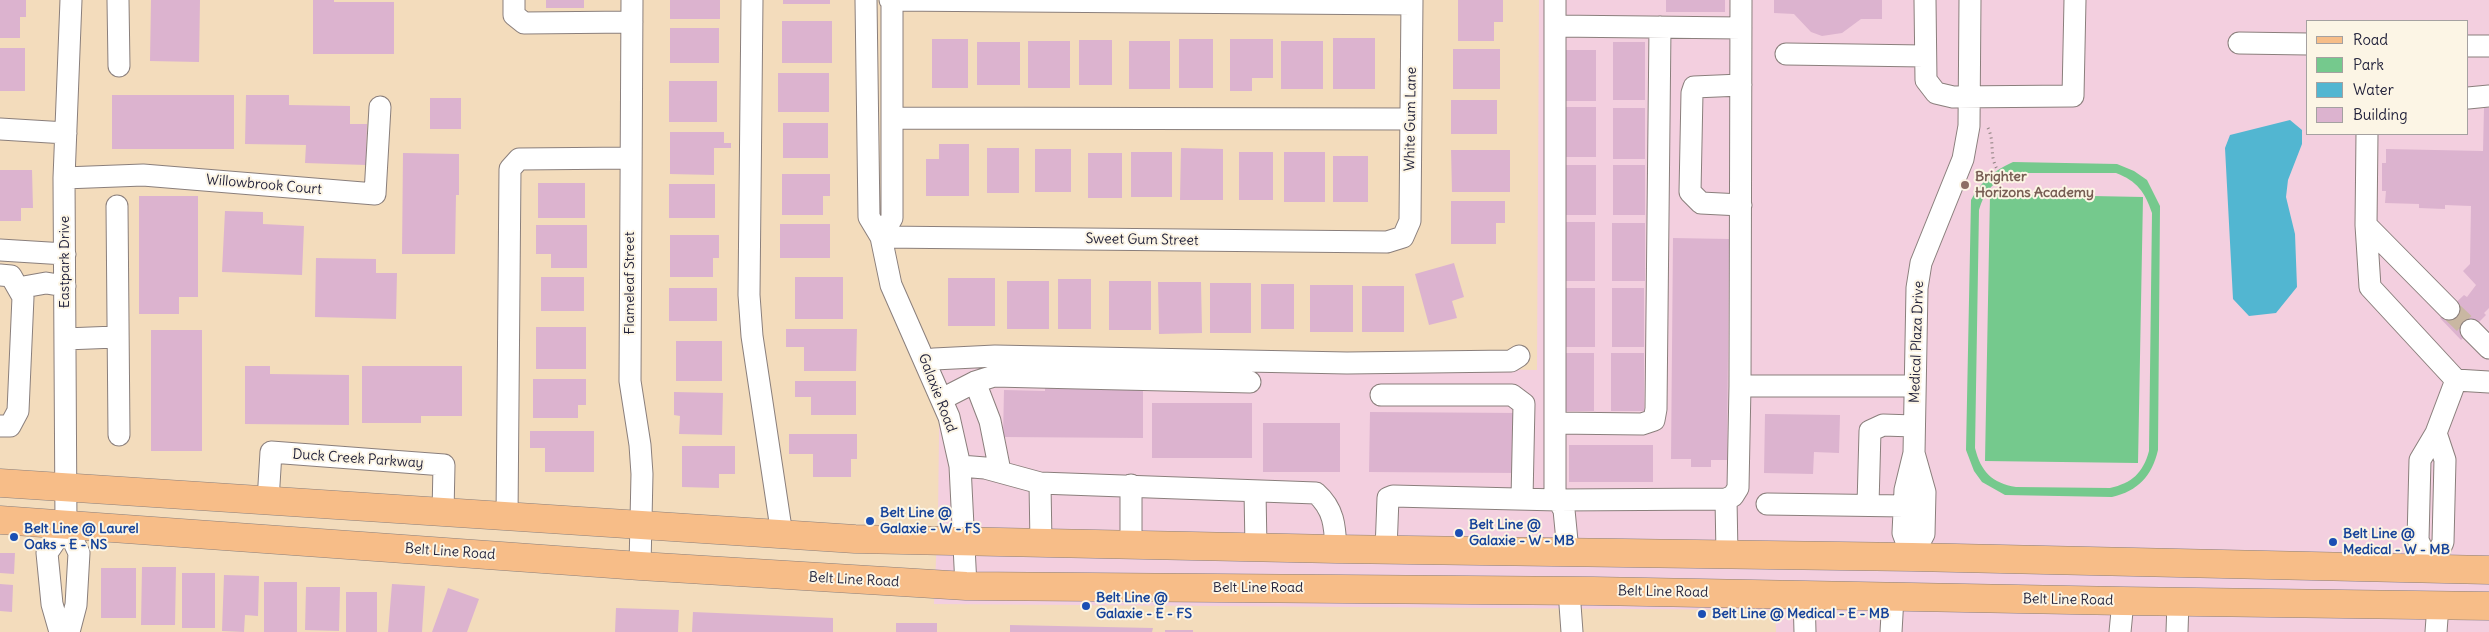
<!DOCTYPE html>
<style>
body{margin:0}
#map{position:relative;width:2489px;height:632px;overflow:hidden;background:#f3dcbc;font-family:Delius,sans-serif}
canvas{display:block}
.legend{position:absolute;left:2306px;top:20px;width:162px;height:115px;box-sizing:border-box;background:#fcf5e5;border:1px solid #a5a1a1;margin:0;padding:6px 9px;list-style:none;font-size:15px;color:#22223b}
.legend li{display:flex;align-items:center;gap:10px;height:25px}
.legend b{width:25px;border:1px solid #a5a1a1}
</style>
<div id="map">
<canvas width="2489" height="632"></canvas>
<ul class="legend">
<li><b style="height:6px;background:#f7bd88"></b>Road</li>
<li><b style="height:14px;background:#75c98d"></b>Park</li>
<li><b style="height:14px;background:#52b6d1"></b>Water</li>
<li><b style="height:14px;background:#dcb3cf"></b>Building</li>
</ul>
</div>
<script>
const g = document.querySelector('canvas').getContext('2d');
g.lineJoin = 'round';
function fill(path, color) { g.fillStyle = color; g.fill(path, 'evenodd'); }
function trace(path, color, width, dash) { g.strokeStyle = color; g.lineWidth = width; g.lineCap = dash ? 'butt' : 'round'; g.setLineDash(dash || []); g.stroke(path); }
function drawText(font, color, halo, rows, align = 'center') {
  g.font = font + ' Delius,sans-serif'; g.lineWidth = 4; g.setLineDash([]); g.textBaseline = 'middle'; g.strokeStyle = halo; g.fillStyle = color; for (const [text, x, y, turn = 0] of rows) {
    g.save(); g.translate(x, y); g.rotate((+turn || 0) * Math.PI / 180); g.textAlign = isNaN(turn) ? turn : align; if (halo) g.strokeText(text, 0, 0); g.fillText(text, 0, 0); g.restore();
  }
}
fill(new Path2D(`
 M1539 0H2489V632H1776L1775 610 934 604 938 516 940 357 1537 370ZM2308 21H2468V134H2308Z`), '#f3cfdf');
fill(new Path2D(`
 M2013 162 2117 164 2134 171 2147 180 2160 206 2158 450C2152 476 2138 491 2112 497L2005 495 1982 482 1974 471 1966 450 1971 200C1982 181 1993 171 2013 162ZM2013 173H2116C2137 181 2145 192 2152 213L2149 451C2143 473 2132 483 2110 488L2016 487C1992 483 1981 472 1975 448L1979 210C1985 190 1994 181 2013 173Z
 M1990 194 2143 197 2138 463 1985 461Z`), '#75c98d');
fill(new Path2D(`
 M2290 120 2302 130V144L2288 180 2286 197 2295 234 2297 287 2276 313 2249 316 2233 299 2225 148 2230 135Z`), '#52b6d1');
fill(new Path2D(`
 M0 0H26V17H20V38H0Z
 M151 0H200L199 62 150 61Z
 M313 0H334V2H394V54H313Z
 M546 0H584V8H546Z
 M670 0H720V19H670Z
 M783 0H830V4H783Z
 M1458 0H1503V22H1494V41H1458Z
 M1666 0H1725V12H1666Z
 M1774 0H1882V19H1861L1842 33 1822 36 1811 32 1794 14 1774 13Z
 M782 21H832V63H782Z
 M670 28H719V63H670Z
 M1333 38H1375V89H1333Z
 M932 39H968V88H932Z
 M1179 39H1213V88H1179Z
 M1230 39H1273V78H1252V91H1230Z
 M1079 40H1112V85H1079Z
 M1028 41H1070V88H1028Z
 M1129 41H1170V89H1129Z
 M1281 41H1323V89H1281Z
 M977 42H1020V85H977Z
 M1613 42H1645V100H1613Z
 M0 48H25V91H0Z
 M1453 49H1500V89H1453Z
 M1563 50H1596V101H1563Z
 M778 73H829V112H778Z
 M669 81H717V122H669Z
 M112 95H234V149H112Z
 M246 95H289V105L350 106V124H367L366 165 305 163 306 145 245 144Z
 M430 98H461V129H430Z
 M1451 100H1497V134H1451Z
 M1563 107H1596V157H1563Z
 M1613 108H1645V159H1613Z
 M2484 108H2489V308L2484 313 2486 315 2461 340 2440 318 2464 295 2467 297 2476 285 2463 271 2470 264 2471 206 2445 205V209L2419 208V204L2385 203 2386 191H2382V163H2386V149L2483 151Z
 M783 123H828V158H783Z
 M670 132H724V143H731V148H714V175L670 174Z
 M939 144H969V196H926V159H939Z
 M987 148H1019V193H987Z
 M1181 148 1223 149V200H1180Z
 M1035 149H1071V192H1035Z
 M1451 150H1510V192H1452Z
 M1131 152H1172V197H1131Z
 M1239 152H1273V200H1239Z
 M1284 152H1325V202H1284Z
 M403 153 459 154V195H456L455 254H402Z
 M1088 153H1122V198H1088Z
 M1333 156H1368V202H1333Z
 M1563 165H1596V215H1563Z
 M1613 165H1645V215H1613Z
 M0 170H32L33 208H21V221H0Z
 M782 174H830V196H823V215H782Z
 M538 183H585V218H538Z
 M669 184H715V218H669Z
 M139 196H198V297H179V314H139Z
 M1451 201H1505V223H1496V244H1451Z
 M225 211 263 212V224L304 226 302 275 222 272Z
 M1563 222H1595V281H1563Z
 M1612 223H1645V281H1612Z
 M780 224H830V258H780Z
 M536 225H587V268H551V254H536Z
 M670 235H719V258H713V277H670Z
 M1673 238 1729 239 1727 460H1711V467H1691V459H1671Z
 M316 258 376 259V273H397L396 319 315 317Z
 M1454 263 1464 297 1452 301 1457 318 1429 325 1415 274Z
 M541 277H584V311H541Z
 M795 277H843V319H795Z
 M948 278H995V326H948Z
 M1058 279H1091V329H1058Z
 M1007 281H1049V329H1007Z
 M1109 281H1151V330H1109Z
 M1158 282H1201L1202 333 1159 334Z
 M1210 283H1251V333H1210Z
 M1261 284H1294V329H1261Z
 M1310 285H1353V332H1310Z
 M1362 286H1404V332H1362Z
 M669 288H717V321H669Z
 M1563 288H1595V347H1563Z
 M1612 288H1644V347H1612Z
 M536 327H586V369H536Z
 M786 329H857L856 371H804V347H786Z
 M151 330H202V451H151Z
 M676 341H722V381H676Z
 M1562 353H1594V411H1562Z
 M1611 353H1644V411H1611Z
 M245 366H270V374L349 375V425L245 424Z
 M362 366H462V416H421V423H362Z
 M533 379H586V405H578V418H533Z
 M795 381H856V415H811V397H795Z
 M1045 381 1143 382V438L1003 437 1004 390 1045 391Z
 M674 392 723 393 722 435 679 434 680 416 674 415Z
 M1152 403H1252V458H1152Z
 M1370 412 1519 413V473L1369 472Z
 M1765 414 1840 415 1839 453 1814 452 1813 474 1764 473Z
 M1263 423H1340V472H1263Z
 M530 431H594V472H545V448H530Z
 M789 434H857V459H851V477H813V454H789Z
 M1569 445H1653V482H1569Z
 M682 446H735V474H719V488L682 487Z
 M0 553H15L14 574 0 573Z
 M142 567H176L175 625H141Z
 M101 568H136V618H101Z
 M182 573H215V628H182Z
 M224 575 259 576 258 616 245 615 244 632 222 631Z
 M264 582H297V632H264Z
 M0 584 13 585 12 612 0 611Z
 M392 584 425 586 422 632H388Z
 M306 587H340L339 631 305 630Z
 M448 588 479 599 467 632H432Z
 M346 592H377V632H346Z
 M616 608 679 610 678 632H615Z
 M693 612 833 618V632H692Z
 M896 623H937V632H896Z
 M1010 625 1153 628 1152 632H1010Z
 M1165 630H1193V632H1165Z`), '#dcb3cf');
trace(new Path2D(`
 M2449 309 2471 330`), '#c9b7a2', 21, [21, 11]);
const minor = new Path2D(`
 M118 0 119 66
 M514 0V15L524 23 632 22
 M632 0 630 381 640 445 642 474 640 566
 M752 0 749 295 752 336 782 535
 M866 0 869 217 881 237 891 285 949 417 960 466 966 586
 M890 0 1412 4
 M1555 0V494L1564 510 1568 551
 M1925 0 1926 80 1936 93 1953 97 2073 96 2075 0
 M1555 26 1741 28
 M2239 43 2308 44
 M2468 46H2489
 M1786 54 1924 56
 M2468 98 2489 96
 M892 118 1411 119
 M0 129 66 133
 M2367 134 2366 225 2370 287 2456 380 2489 382
 M64 178 143 175 375 194 380 107
 M1741 205 1701 203 1690 192 1692 93 1694 87 1741 85
 M117 206 119 435
 M2366 225 2449 309
 M881 237 1387 242 1403 237 1410 221 1412 0
 M881 237 892 218V0
 M0 250 65 254
 M0 275 11 276 23 297 18 411 10 426H0
 M18 288 46 283 65 286
 M2471 330 2489 348
 M65 339 116 337
 M926 363 934 359 995 356 1347 363 1511 361 1519 356
 M975 382 990 421 1000 471
 M1740 386 1741 0
 M1381 395H1512L1524 404 1522 499
 M942 399 975 382 994 376 1250 382
 M1555 423 1642 424 1654 420 1656 409 1660 27
 M960 466 985 468 1040 483 1316 493C1334 509 1335 526 1336 549
 M1040 483 1041 544
 M1131 485V545
 M1255 491 1256 548
 M268 501 271 452 444 465 443 513
 M1767 504 1904 506
 M1868 505 1870 431 1883 425 1914 426
 M507 517 510 169 519 159 631 158
 M1386 550 1388 498 1393 496 1558 500 1726 499
 M1727 554 1726 499 1733 496 1738 488 1740 386H1915
 M1912 557 1903 533 1905 490 1914 453 1917 288 1921 263 1963 159 1969 126 1970 0
 M1912 557 1924 534 1925 492 1914 453
 M2431 569 2418 540 2420 460 2436 433 2456 380
 M2431 569 2443 542 2445 460 2436 433
 M1569 591 1572 632
 M1804 595 1805 632
 M60 632 52 604 47 553 66 525
 M69 632 76 605 79 553 66 525 64 178 71 0
 M1891 632 1893 597
 M2120 632 2123 601
 M2177 632 2178 602
 M2436 632 2438 605`);
const major = new Path2D(`
 M0 483 855 539 1336 549 1912 557 2489 570
 M0 520 640 566 966 586 1594 591 2123 601 2489 606`);
trace(minor, '#8a7f7c', 23);
trace(major, '#8a7f7c', 29);
trace(new Path2D(`
 M1988 128C1995 142 1989 155 1997 169`), '#8a7f7c', 3, [1, 4]);
trace(minor, '#fff', 21);
trace(major, '#f7bd88', 28);
for (const [x, y, r, color] of [
 [1965,185,5,"#8d6e63"],
 [870,521,5,"#1a4fb4"],
 [1459,533,5,"#1a4fb4"],
 [14,537,5,"#1a4fb4"],
 [2333,542,5,"#1a4fb4"],
 [1086,606,5,"#1a4fb4"],
 [1702,614,5,"#1a4fb4"]
]) { const dot = new Path2D(); dot.arc(x, y, r, 0, 2 * Math.PI); g.fillStyle = color; g.fill(dot); trace(dot, '#fcf5e5', 2); }
drawText('14px', '#22223b', '#fcf5e5', [
 ["White Gum Lane",1411,119,-89],
 ["Willowbrook Court",264,185,5],
 ["Sweet Gum Street",1142,240,1],
 ["Eastpark Drive",65,262,-90],
 ["Flameleaf Street",630,283,-90],
 ["Medical Plaza Drive",1917,342,-88],
 ["Galaxie Road",937,393,69],
 ["Duck Creek Parkway",358,459,4],
 ["Belt Line Road",450,552,4],
 ["Belt Line Road",854,580,3],
 ["Belt Line Road",1258,588],
 ["Belt Line Road",1663,592,1],
 ["Belt Line Road",2068,600,1]
]);
drawText('bold 14px', '#785e54', '#fcf5e5', [
 ["Brighter",1975,177],
 ["Horizons Academy",1975,193]
], 'left');
drawText('bold 14px', '#164399', '#fcf5e5', [
 ["Belt Line @",880,513],
 ["Galaxie - W - FS",880,529],
 ["Belt Line @",1469,525],
 ["Galaxie - W - MB",1469,541],
 ["Belt Line @ Laurel",24,529],
 ["Oaks - E - NS",24,545],
 ["Belt Line @",2343,534],
 ["Medical - W - MB",2343,550],
 ["Belt Line @",1096,598],
 ["Galaxie - E - FS",1096,614],
 ["Belt Line @ Medical - E - MB",1712,614]
], 'left');
</script>
